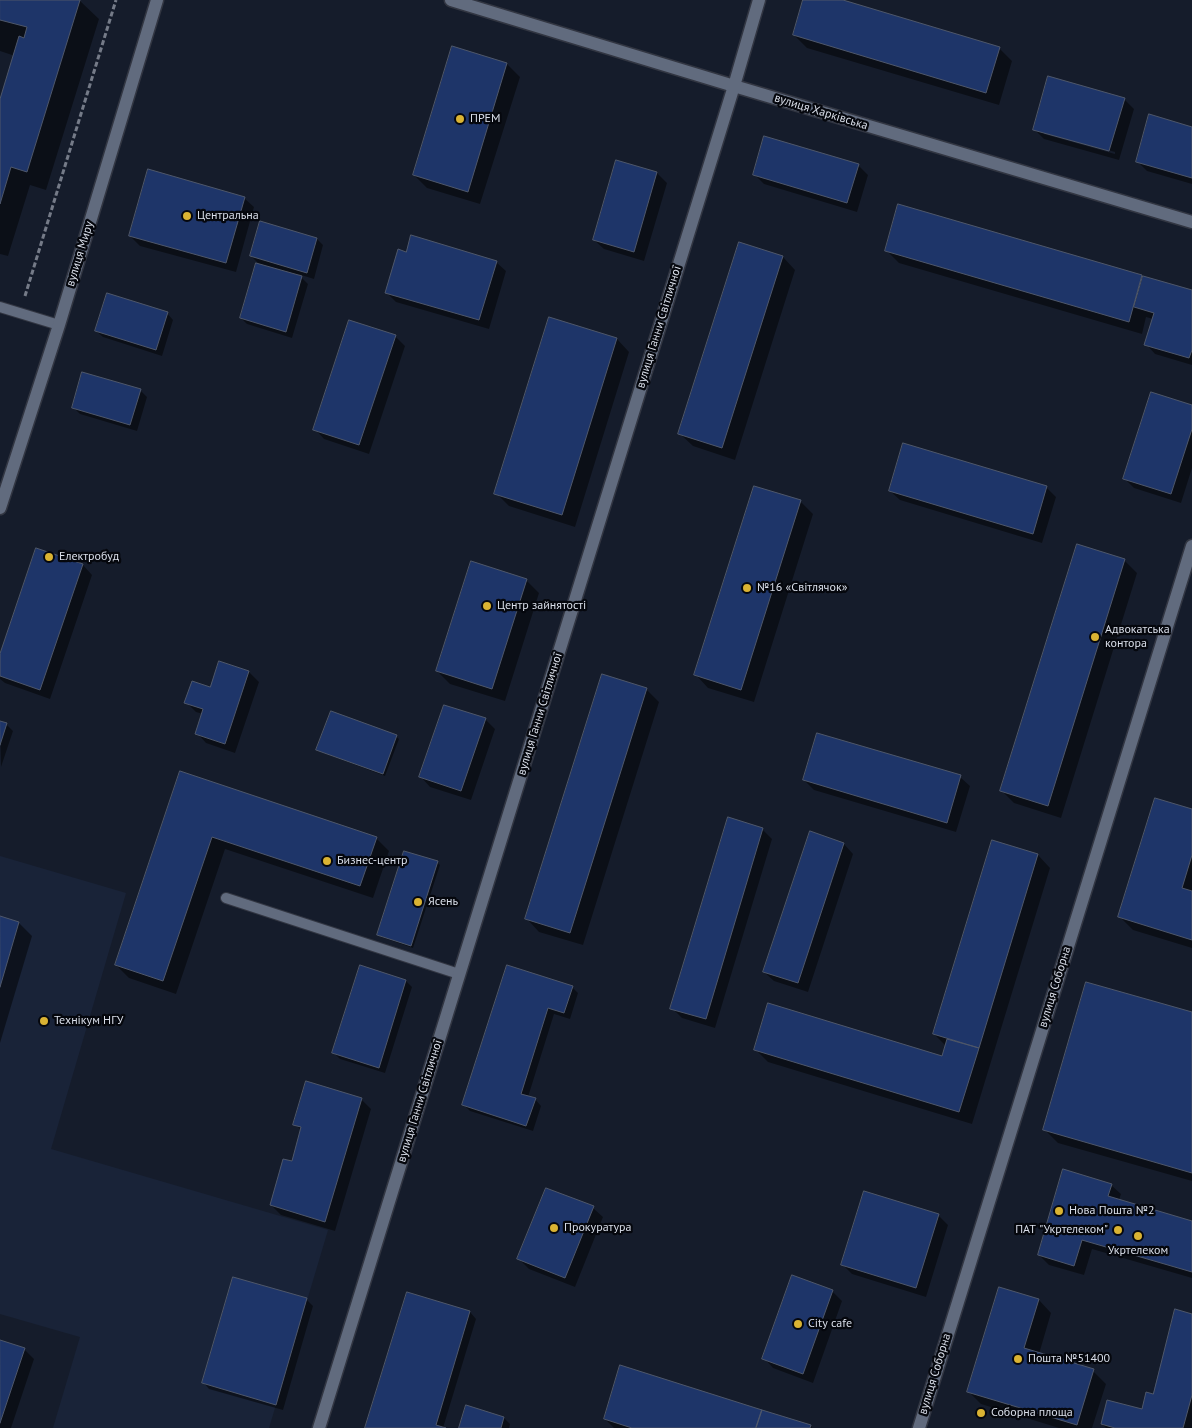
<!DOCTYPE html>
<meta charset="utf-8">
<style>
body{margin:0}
canvas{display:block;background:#151c2b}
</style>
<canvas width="1192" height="1428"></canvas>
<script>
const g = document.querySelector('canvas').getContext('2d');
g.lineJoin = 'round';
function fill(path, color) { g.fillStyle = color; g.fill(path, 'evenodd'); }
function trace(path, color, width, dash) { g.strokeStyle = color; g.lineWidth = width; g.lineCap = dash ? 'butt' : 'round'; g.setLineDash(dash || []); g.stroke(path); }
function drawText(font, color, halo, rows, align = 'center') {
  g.font = font + ' "PT Sans",sans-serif'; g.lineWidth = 4.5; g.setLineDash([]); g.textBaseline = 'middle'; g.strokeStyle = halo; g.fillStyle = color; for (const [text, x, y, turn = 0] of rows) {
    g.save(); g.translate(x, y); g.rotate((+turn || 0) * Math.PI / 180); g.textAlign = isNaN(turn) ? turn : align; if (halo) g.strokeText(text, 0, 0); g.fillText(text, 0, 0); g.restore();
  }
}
fill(new Path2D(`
 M0 856 126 893 51 1149 328 1230 269 1428H53L80 1337 0 1314Z`), '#192338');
fill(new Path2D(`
 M0 0H79L99 19 46 190 30 185 8 256 0 254V103L15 56 0 51Z
 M805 0H838L999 48 1012 61 999 105 807 48 794 35Z
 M453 48 507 64 520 77 480 204 427 188 414 175Z
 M1124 99 1134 109 1119 160 1044 139 1034 129ZM1044 132 1115 152V154L1044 134Z
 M1192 128V184L1147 171 1137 161Z
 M617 161 657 173 667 183 644 261 604 249 594 240Z
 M858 165 868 175 857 212 764 184 754 174Z
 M244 198 254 207 236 272 140 246 130 236Z
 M261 223 317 239 323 245 314 279 298 274 308 284 292 338 247 324 241 318 261 266 251 256Z
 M886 250 1142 276 1144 278 1192 291V365L1155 354 1146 344 1153 319 1146 317 1142 334 899 263Z
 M407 253 496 262 506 271 489 329 396 302 386 292Z
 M783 257 795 270 735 460 693 446 680 434Z
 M167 313 173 320 162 356 103 337 96 331Z
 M395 336 405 346 369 454 324 439 315 429Z
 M617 339 629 352 575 527 509 506 496 493Z
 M140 390 147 397 137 431 80 414 73 407Z
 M1192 406V468L1181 503 1134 488 1124 478Z
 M1046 487 1056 497 1042 543 900 500 890 491Z
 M800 501 813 514 754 702 708 688 696 675Z
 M1124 560 1137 573 1061 818 1014 803 1001 790Z
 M83 565 92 575 50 699 5 683 0 679V658Z
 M526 580 539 593 505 701 450 684 437 671Z
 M220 663 249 672 259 682 235 753 206 743 197 733 203 714 196 712 186 702 211 688Z
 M646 689 659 702 583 945 539 932 527 919Z
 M485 719 495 729 471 800 430 787 421 777Z
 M0 722 6 724 13 731 1 767Z
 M396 736 399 739 385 776 321 752 318 749Z
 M180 772 376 838 389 851 373 898 225 849 176 994 129 978 116 965Z
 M960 777 970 786 956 832 814 790 804 780Z
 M1192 811V948L1133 930 1120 917Z
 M762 829 772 839 715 1028 682 1018 672 1008Z
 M844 844 853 854 808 992 774 981 764 972Z
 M1038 855 1050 868 972 1124 768 1062 755 1049 943 1057 946 1046 934 1034Z
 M437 862 440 865 413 948 381 937 379 934Z
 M0 917 19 923 32 936 0 1043Z
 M508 966 572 987 578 993 570 1019 554 1014 528 1097 535 1099 541 1106 533 1131 470 1111 464 1105Z
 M361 967 406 981 412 987 385 1073 340 1059 334 1053Z
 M1192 1014V1181L1058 1143 1045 1130Z
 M361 1099 371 1109 335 1231 281 1215 271 1205 292 1163 302 1131 295 1124Z
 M1111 1185 1121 1194 1119 1200 1192 1222V1278L1092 1249 1084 1275 1049 1265 1039 1255Z
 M593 1208 603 1217 575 1287 529 1269 519 1259Z
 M938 1215 948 1225 926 1297 852 1274 843 1265Z
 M832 1291 842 1301 813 1383 773 1368 764 1358Z
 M408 1294 470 1312 476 1319 443 1428H367Z
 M307 1300 313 1306 283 1410 209 1389 203 1382Z
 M1039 1300 1051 1313 1039 1354 1093 1371 1106 1384 1092 1428H1059L981 1404 968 1391Z
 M1192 1315V1428H1106L1102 1424 1143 1410 1154 1395Z
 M0 1342 24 1349 34 1359 11 1428H0Z
 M504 1418 510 1424 509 1428H460Z
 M605 1419 811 1426 812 1428H614Z`), '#0007');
const building = new Path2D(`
 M0 0H80L27 172 11 167 0 204V99L19 36 24 38 27 27 0 20Z
 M803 0H843L1000 47 986 93 793 35Z
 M452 46 507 63 468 192 413 175Z
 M1048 76 1125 98 1109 151 1033 130Z
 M1149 114 1192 127V178L1136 162Z
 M764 136 859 164 847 203 753 175Z
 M616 160 657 172 634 252 593 240Z
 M148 169 245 197 226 263 129 236Z
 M898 204 1142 275 1129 322 885 251Z
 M260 221 317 238 307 273 250 256Z
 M411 235 497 261 479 320 385 293 398 249 406 252Z
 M739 242 783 256 722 448 678 434Z
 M256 263 302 276 286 332 240 318Z
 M1143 276 1192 290V350L1189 358 1144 345 1154 313 1134 307Z
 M107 293 168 312 156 350 95 331Z
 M549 317 617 338 562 515 494 494Z
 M349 320 396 335 359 445 313 430Z
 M82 372 141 389 130 425 72 408Z
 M1151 392 1192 405V429L1171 494 1123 479Z
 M903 443 1047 486 1033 534 889 491Z
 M754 486 801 500 741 690 694 675Z
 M1077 544 1125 559 1048 806 1000 791Z
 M36 548 83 564 40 690 0 676V654Z
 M471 561 527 579 492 689 436 671Z
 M219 661 249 671 225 744 195 734 203 709 184 703 192 681 210 687Z
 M602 674 647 688 570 933 525 919Z
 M444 705 486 718 461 791 419 777Z
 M331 711 397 735 383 774 316 750Z
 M0 721 7 723 0 745Z
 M817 733 961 775 947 823 803 780Z
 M180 771 377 837 360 886 212 837 163 981 115 965Z
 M1155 798 1192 809V855L1182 888 1192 891V940L1118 917Z
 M728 817 763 828 706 1019 670 1009Z
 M810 831 844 843 798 983 763 972Z
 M992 840 1038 854 979 1048 933 1034Z
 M404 851 438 861 411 946 377 935Z
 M0 916 19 922 0 987Z
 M360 965 406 980 379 1068 332 1053Z
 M507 965 573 986 564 1013 548 1008 521 1094 536 1098 526 1126 462 1105Z
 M1086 982 1192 1012V1173L1043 1130Z
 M768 1003 942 1056 947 1039 979 1048 959 1112 754 1050Z
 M306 1081 362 1098 325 1222 270 1205 283 1159 292 1161 301 1127 293 1125Z
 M1063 1169 1112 1184 1108 1196 1192 1221V1272L1082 1240 1074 1266 1038 1255Z
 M546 1188 594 1206 565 1278 517 1259Z
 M864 1191 939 1214 916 1288 841 1265Z
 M792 1275 833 1290 803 1374 762 1359Z
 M233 1277 307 1298 276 1405 202 1383Z
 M999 1287 1039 1299 1024 1348 1094 1369 1077 1425 967 1392Z
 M407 1292 470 1311 436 1425 446 1428H365Z
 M1175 1309 1192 1314V1395L1183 1428H1115L1101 1424 1107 1400 1142 1409 1146 1392 1153 1394Z
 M0 1340 25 1348 0 1423Z
 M620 1365 762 1410 756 1428H632L604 1419Z
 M466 1405 504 1417 501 1428H459Z
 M762 1410 811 1425 810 1428H756Z`);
fill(building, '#1e3569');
trace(building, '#4e576a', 1);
const service = new Path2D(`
 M0 307 59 325
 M226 898 459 974`);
const minor = new Path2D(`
 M451 0 734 86 1192 222
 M0 508 59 325 157 0
 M319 1428 734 86 759 0`);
const tertiary = new Path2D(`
 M919 1428 1192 546`);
trace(service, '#323642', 12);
trace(minor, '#323642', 15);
trace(tertiary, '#323642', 15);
trace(new Path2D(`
 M25 296 116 0`), '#757b88', 3, [5, 2.5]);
trace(service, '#616b7e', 10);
trace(minor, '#616b7e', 12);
trace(tertiary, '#616b7e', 12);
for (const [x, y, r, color] of [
 [460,119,5,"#dab333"],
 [187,216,5,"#dab333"],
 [49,557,5,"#dab333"],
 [747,588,5,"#dab333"],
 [487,606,5,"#dab333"],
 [1095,637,5,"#dab333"],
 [327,861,5,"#dab333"],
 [418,902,5,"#dab333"],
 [44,1021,5,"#dab333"],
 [1059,1211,5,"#dab333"],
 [554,1228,5,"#dab333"],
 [1118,1230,5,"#dab333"],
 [1138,1236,5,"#dab333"],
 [798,1324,5,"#dab333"],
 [1018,1359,5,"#dab333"],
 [981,1413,5,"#dab333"]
]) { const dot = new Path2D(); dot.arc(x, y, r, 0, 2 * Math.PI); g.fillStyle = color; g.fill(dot); trace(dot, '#05070d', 2); }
drawText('12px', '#dadfea', '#05070d', [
 ["вулиця Харківська",821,112,17],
 ["вулиця Миру",80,254,-73],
 ["вулиця Ганни Світличної",659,327,-73],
 ["вулиця Ганни Світличної",540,714,-73],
 ["вулиця Соборна",1055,987,-73],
 ["вулиця Ганни Світличної",420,1101,-73],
 ["вулиця Соборна",935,1374,-73]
]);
drawText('12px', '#dadfea', '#05070d', [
 ["ПРЕМ",470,119],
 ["Центральна",197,216],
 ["Електробуд",59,557],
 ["№16 «Світлячок»",757,588],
 ["Центр зайнятості",497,606],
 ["Адвокатська",1105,630],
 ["контора",1105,644],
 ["Бизнес-центр",337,861],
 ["Ясень",428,902],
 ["Технікум НГУ",54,1021],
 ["Нова Пошта №2",1069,1211],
 ["Прокуратура",564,1228],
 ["ПАТ \"Укртелеком\"",1108,1230,"right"],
 ["Укртелеком",1138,1251,"center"],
 ["City cafe",808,1324],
 ["Пошта №51400",1028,1359],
 ["Соборна площа",991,1413]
], 'left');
</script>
